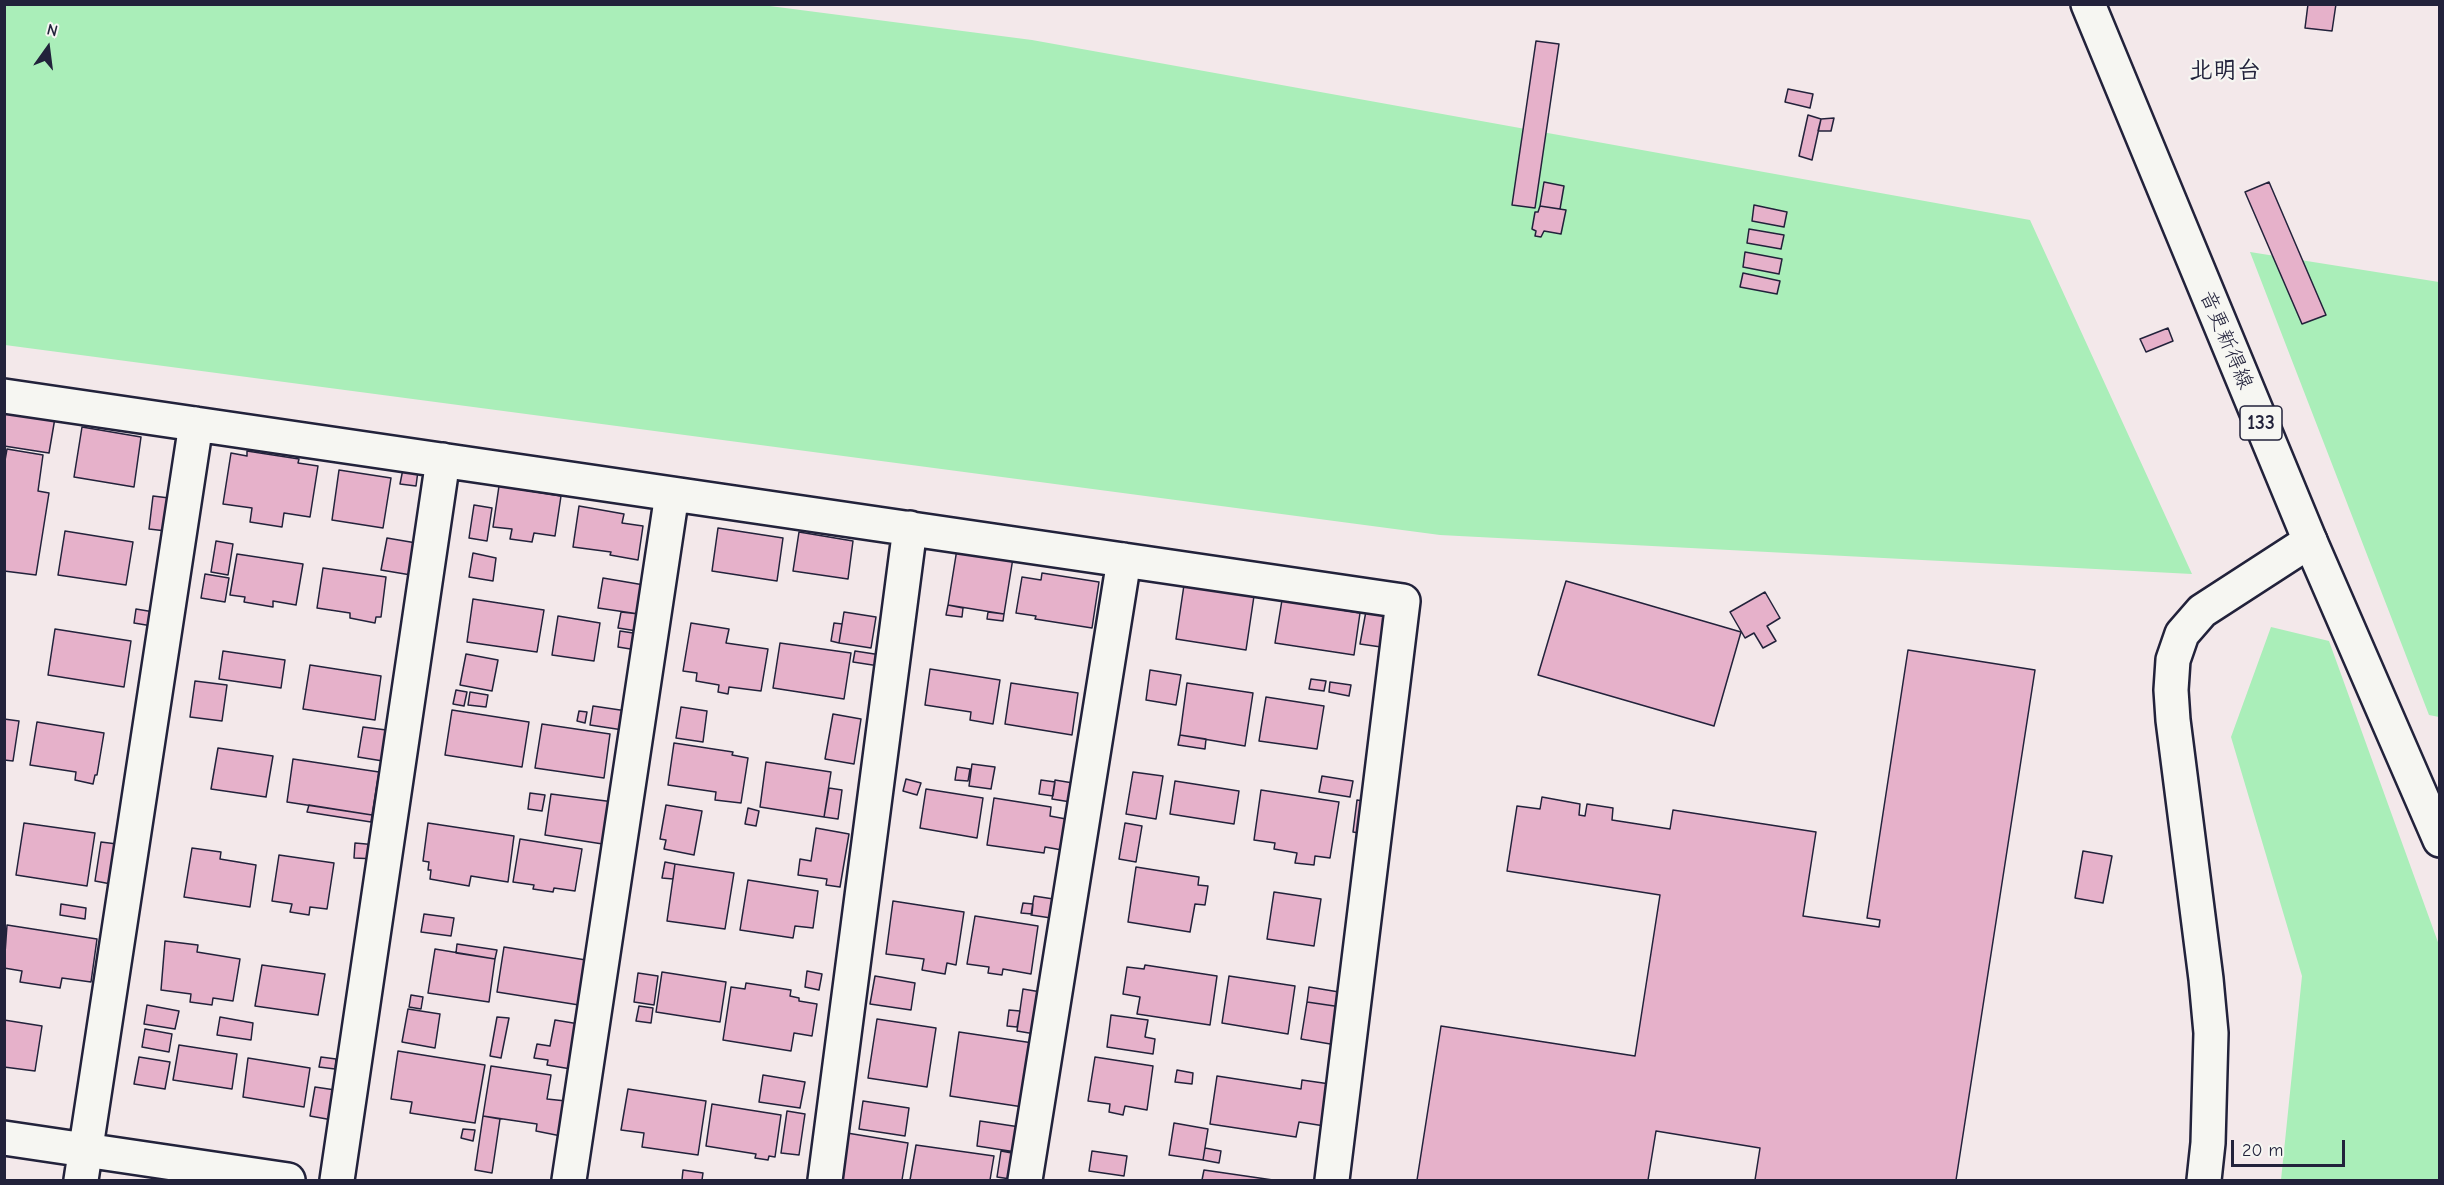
<!DOCTYPE html>
<meta charset="utf-8">
<style>
body{margin:0}
#map{position:relative;width:2444px;height:1185px;overflow:hidden;background:#f3e8ea;font-family:"Comic Neue",sans-serif}
canvas{display:block}
.frame{position:absolute;inset:0;border:6px solid #22223b;pointer-events:none}
.north{position:absolute;left:18px;top:18px;width:60px;height:60px;-webkit-text-stroke:4px #f6f6f2;paint-order:stroke;rotate:14deg;font-size:16px;font-weight:700;line-height:24px;text-align:center;color:#22223b}
.north::after{content:'';display:block;margin:auto;width:21px;height:27px;background:#22223b;clip-path:polygon(50% 0,100% 100%,50% 72%,0 100%)}
.scale{position:absolute;left:2231px;top:1140px;width:114px;height:27px;box-sizing:border-box;border:3px solid #22223b;border-top:0;padding-left:8px;font-size:18px;line-height:21px;white-space:nowrap;color:#22223b;-webkit-text-stroke:4px #f6f6f2;paint-order:stroke}
</style>
<div id="map">
<canvas width="2444" height="1185"></canvas>
<div class="frame"></div>
<div class="north">N</div>
<div class="scale">20 m</div>
</div>
<script>
const g = document.querySelector('canvas').getContext('2d');
g.lineJoin = 'round';
function fill(path, color) { g.fillStyle = color; g.fill(path, 'evenodd'); }
function trace(path, color, width, dash) { g.strokeStyle = color; g.lineWidth = width; g.lineCap = dash ? 'butt' : 'round'; g.setLineDash(dash || []); g.stroke(path); }
function drawText(font, color, halo, rows, align = 'center') {
  g.font = font + ' "Comic Neue","Klee One",sans-serif'; g.lineWidth = 4.5; g.setLineDash([]); g.textBaseline = 'middle'; g.strokeStyle = halo; g.fillStyle = color; for (const [text, x, y, turn = 0] of rows) {
    g.save(); g.translate(x, y); g.rotate((+turn || 0) * Math.PI / 180); g.textAlign = isNaN(turn) ? turn : align; if (halo) g.strokeText(text, 0, 0); g.fillText(text, 0, 0); g.restore();
  }
}
fill(new Path2D(`
 M5 5H762L1032 40 2030 220 2192 574 1440 535 5 345Z
 M2250 252 2439 282V717L2429 715Z
 M2271 627 2329 641 2439 945V1180H2281L2302 976 2231 737Z`), '#aaeeb9');
const building = new Path2D(`
 M2308 4H2336L2332 31 2305 28Z
 M1536 41 1559 44 1535 208 1512 205Z
 M1788 89 1813 94 1810 108 1785 102Z
 M1808 115 1821 119 1812 160 1799 156Z
 M1834 118 1831 131H1818L1821 119Z
 M1544 182 1564 186 1560 209 1540 206Z
 M2269 182 2326 315 2302 324 2245 192Z
 M1754 205 1787 212 1784 227 1752 221Z
 M1540 206 1566 210 1561 234 1544 231 1541 237 1535 236 1536 231 1532 229 1535 212H1538Z
 M1749 229 1784 235 1781 249 1747 243Z
 M1745 252 1782 259 1779 274 1743 267Z
 M1743 273 1780 281 1777 294 1740 287Z
 M2168 328 2173 341 2146 352 2140 339Z
 M4 404 56 412 49 453 4 446Z
 M82 427 141 437 134 487 74 477Z
 M7 449 43 455 38 491 49 493 36 575 4 571V466Z
 M247 451 299 459 298 463 318 466 310 517 284 513 282 527 250 522 252 508 223 504 231 453 247 456Z
 M403 469 418 471 416 486 400 484Z
 M339 470 391 478 383 528 332 520Z
 M499 486 561 496 555 536 534 533 532 542 510 539 512 529 493 527Z
 M153 496 169 498 166 531 149 529Z
 M474 505 492 508 487 541 469 538Z
 M579 506 624 514 622 523 643 526 638 560 610 555 611 552 573 547Z
 M718 528 783 538 777 581 712 571Z
 M65 531 133 542 126 585 58 575Z
 M799 532 853 541 848 579 793 571Z
 M387 538 428 545 423 577 381 570Z
 M216 541 233 544 228 575 211 572Z
 M957 549 1013 558 1004 614 948 605Z
 M473 553 496 558 493 581 469 577Z
 M237 554 303 564 296 605 273 601V607L244 602 245 597 230 595Z
 M323 568 386 577 381 617H376L375 623 350 618V613L317 608Z
 M1042 573 1099 582 1092 628 1035 619 1036 616 1016 613 1022 577 1041 580Z
 M205 574 229 578 225 602 201 598Z
 M603 578 644 585 639 614 598 608Z
 M1566 581 1741 632 1714 726 1538 675Z
 M1184 585 1254 596 1246 650 1176 639Z
 M1765 592 1780 618 1767 626 1776 641 1763 648 1754 633 1745 638 1730 612Z
 M473 599 544 610 537 652 467 642Z
 M1282 600 1360 613 1354 655 1275 643Z
 M948 605 963 608 962 617 946 615Z
 M136 609 160 613 158 627 134 623Z
 M1366 611 1386 614 1388 648 1360 644Z
 M621 612 639 614 637 631 618 628Z
 M844 612 876 617 871 648 839 643Z
 M988 612 1004 614 1003 621 987 619Z
 M558 616 600 623 594 661 552 655Z
 M691 623 729 629 726 643 768 649 761 691 729 687 728 694 718 692 719 685 696 681 697 673 683 671Z
 M834 623 842 624 839 643 831 641Z
 M55 629 131 641 124 687 48 675Z
 M620 631 646 635 643 651 618 647Z
 M780 643 851 653 844 699 773 688Z
 M1908 650 2035 670 1956 1180H1755L1760 1148 1656 1131 1648 1180H1417L1441 1026 1635 1056 1660 895 1507 871 1517 806 1540 809 1542 797 1580 804 1579 815 1585 816 1587 804 1613 808 1612 820 1670 829 1673 810 1816 832 1803 916 1879 927 1880 920 1867 918Z
 M223 651 285 660 281 688 219 679Z
 M855 651 881 655 879 666 853 662Z
 M466 654 498 660 492 691 460 685Z
 M310 665 381 676 375 720 303 709Z
 M930 669 1000 680 993 724 970 720 971 712 925 705Z
 M1150 670 1181 675 1176 705 1146 700Z
 M1311 679 1326 681 1324 691 1309 689Z
 M195 681 227 685 222 721 190 717Z
 M1330 682 1351 685 1349 696 1329 692Z
 M1011 683 1078 693 1072 735 1005 724Z
 M1187 683 1253 693 1245 746 1180 735Z
 M456 690 467 692 464 706 453 704Z
 M470 692 488 695 486 707 468 705Z
 M1266 697 1324 706 1317 749 1259 741Z
 M593 706 627 711 623 730 590 725Z
 M681 707 707 711 703 742 676 738Z
 M452 710 529 722 522 767 445 755Z
 M579 711 587 712 585 723 577 721Z
 M833 714 861 719 854 764 825 759Z
 M4 719 19 721 13 761 4 760Z
 M37 722 104 733 97 775H95L93 784 75 780 76 772 30 765Z
 M542 724 610 734 604 778 535 768Z
 M363 727 394 731 389 762 358 757Z
 M1180 735 1206 739 1205 749 1178 745Z
 M674 743 733 752 732 755 748 758 741 803 715 800 716 792 668 785Z
 M218 748 273 756 266 797 211 789Z
 M293 759 379 772 372 815 287 802Z
 M766 762 831 772 824 817 760 807Z
 M972 764 995 767 991 789 969 786Z
 M957 767 970 769 968 781 955 780Z
 M1133 772 1163 776 1156 819 1126 814Z
 M1322 776 1353 781 1350 797 1319 792Z
 M906 779 921 783 917 795 903 791Z
 M1041 780 1055 782 1053 796 1039 794Z
 M1055 780 1085 785 1083 804 1052 799Z
 M1175 781 1239 791 1234 824 1170 814Z
 M829 788 842 790 838 819 824 817Z
 M926 789 983 798 977 838 920 828Z
 M1261 790 1339 802 1330 858 1315 856 1314 865 1295 863 1297 853 1274 849 1275 843 1254 840Z
 M530 793 545 795 542 811 528 809Z
 M551 794 614 802 609 845 545 835Z
 M994 798 1051 807 1050 816 1066 819 1062 850 1045 847 1044 853 987 845Z
 M1357 800 1375 803 1370 835 1353 832Z
 M309 805 372 815 371 822 307 812Z
 M666 805 702 811 694 855 664 849 666 840 660 839Z
 M748 808 759 811 756 826 745 824Z
 M24 823 95 833 87 886 16 875Z
 M428 823 514 836 508 882 471 876 469 886 430 879 431 870H428L429 862 423 861Z
 M1125 823 1142 826 1136 862 1119 859Z
 M816 828 849 834 840 887 826 885 827 879 798 875 800 859 811 861Z
 M520 839 582 849 575 891 554 888 553 892 533 889 534 885 513 882Z
 M101 842 117 844 111 884 95 881Z
 M355 843 377 845 376 859 354 858Z
 M192 848 221 852 220 859 256 865 250 907 184 897Z
 M2083 851 2112 856 2103 903 2075 898Z
 M279 855 334 863 327 909 310 907 309 915 290 912 292 904 272 901Z
 M665 862 675 864 673 879 662 878Z
 M675 864 734 873 725 929 667 921Z
 M1136 867 1199 877 1198 885 1208 886 1205 905 1195 904 1190 932 1128 922Z
 M748 880 818 891 813 928 795 926 793 938 740 930Z
 M1274 892 1321 899 1314 946 1267 939Z
 M1034 896 1073 902 1071 921 1031 915Z
 M893 901 964 912 956 965 947 963 945 974 922 970 924 959 886 954Z
 M1023 903 1033 904 1032 914 1021 913Z
 M61 904 86 908 85 919 60 915Z
 M424 914 454 918 451 936 421 932Z
 M975 916 1038 926 1031 974 1003 969 1002 975 988 973 989 967 967 964Z
 M7 925 97 939 91 982 62 978 60 988 20 982 22 971 4 968Z
 M165 941 198 945 197 952 240 959 233 1001 213 998 212 1005 190 1002 191 994 161 990Z
 M457 944 497 950 495 959 456 953Z
 M504 947 586 960 579 1005 497 992Z
 M435 949 495 959 489 1002 428 993Z
 M262 965 325 974 318 1015 255 1006Z
 M1145 965 1217 976 1210 1025 1137 1014 1140 997 1123 994 1127 967 1144 969Z
 M807 971 822 974 819 990 805 987Z
 M662 972 726 982 720 1022 656 1012Z
 M638 973 658 976 654 1005 634 1002Z
 M875 976 915 983 911 1010 870 1004Z
 M1229 976 1295 986 1288 1034 1222 1023Z
 M746 983 791 990 790 996 799 998V1001L817 1004 812 1036 794 1033 791 1051 723 1040 731 987 745 989Z
 M1309 987 1357 995 1355 1009 1307 1002Z
 M1023 989 1053 994 1047 1036 1017 1031Z
 M411 995 423 997 421 1009 409 1007Z
 M1307 1002 1348 1008 1342 1046 1301 1039Z
 M147 1005 179 1011 175 1029 144 1024Z
 M639 1006 653 1008 651 1023 636 1021Z
 M408 1009 440 1014 435 1048 402 1042Z
 M1009 1010 1020 1011 1017 1027 1007 1026Z
 M1111 1015 1148 1020 1145 1037 1155 1039 1153 1054 1107 1047Z
 M220 1017 253 1023 251 1040 217 1035Z
 M497 1017 509 1018 501 1058 490 1056Z
 M877 1019 936 1028 927 1087 868 1078Z
 M4 1020 42 1026 35 1071 4 1067Z
 M555 1020 585 1025 577 1070 547 1065 548 1060 534 1058 537 1044 550 1046Z
 M145 1029 172 1034 169 1052 142 1047Z
 M959 1032 1033 1043 1023 1107 950 1096Z
 M179 1045 237 1054 232 1089 173 1080Z
 M398 1051 485 1065 475 1123 410 1113 412 1102 391 1099Z
 M139 1057 170 1062 165 1089 134 1084Z
 M321 1057 336 1059 335 1069 319 1067Z
 M1095 1057 1153 1066 1147 1110 1125 1106 1123 1115 1109 1112 1110 1104 1088 1101Z
 M248 1058 310 1068 304 1107 243 1097Z
 M491 1066 551 1075 547 1099 566 1101 561 1136 536 1131 537 1124 483 1116Z
 M1177 1070 1193 1073 1192 1084 1175 1082Z
 M763 1075 805 1082 800 1108 759 1102Z
 M1217 1076 1301 1089 1302 1080 1337 1085 1331 1127 1299 1122 1296 1137 1210 1124Z
 M315 1087 342 1091 338 1121 310 1116Z
 M628 1089 706 1101 698 1155 642 1147 644 1133 621 1130Z
 M863 1101 909 1108 905 1136 859 1129Z
 M712 1104 781 1115 775 1157 769 1156 768 1160 755 1158 756 1154 706 1146Z
 M787 1111 805 1114 799 1155 781 1153Z
 M483 1116 500 1119 492 1173 475 1170Z
 M980 1121 1033 1129 1029 1154 977 1146Z
 M1174 1123 1208 1129 1203 1160 1169 1155Z
 M463 1129 475 1130 473 1141 461 1138Z
 M847 1133 908 1143 902 1180H840Z
 M916 1145 994 1156 990 1180H910Z
 M1205 1148 1221 1151 1219 1163 1203 1160Z
 M1001 1151 1028 1156 1017 1180 997 1177Z
 M1092 1151 1127 1156 1124 1176 1089 1171Z
 M683 1170 703 1173 702 1180H682Z
 M1204 1170 1273 1180H1202Z`);
fill(building, '#e6b1ca');
trace(building, '#22223b', 1.5);
const minor = new Path2D(`
 M4 396 1403 601 1332 1180
 M4 1138 288 1180
 M81 1180 196 424
 M337 1180 443 460
 M569 1180 672 494
 M825 1180 910 528
 M1025 1180 1124 560
 M2204 1180 2208 1143 2211 1033 2206 979 2173 720 2171 690 2173 660 2182 634 2202 611 2310 541`);
const primary = new Path2D(`
 M2088 4 2310 541 2440 840`);
trace(minor, '#22223b', 38);
trace(primary, '#22223b', 38);
trace(minor, '#f6f6f2', 33);
trace(primary, '#f6f6f2', 33);
for (const [x, y, w] of [
 [2261,423,42]
]) { const box = new Path2D(); box.roundRect(x - w / 2, y - 17, w, 34, 4.5); g.fillStyle = '#f6f6f2'; g.fill(box); trace(box, '#22223b', 1.5); }
drawText('bold 20px', '#22223b', null, [
 ["133",2261,423]
]);
drawText('21px', '#22223b', '#f6f6f2', [
 ["音更新得線",2226,340,67]
]);
drawText('bold 24px', '#22223b', '#f6f6f2', [
 ["北明台",2225,71]
]);
</script>
